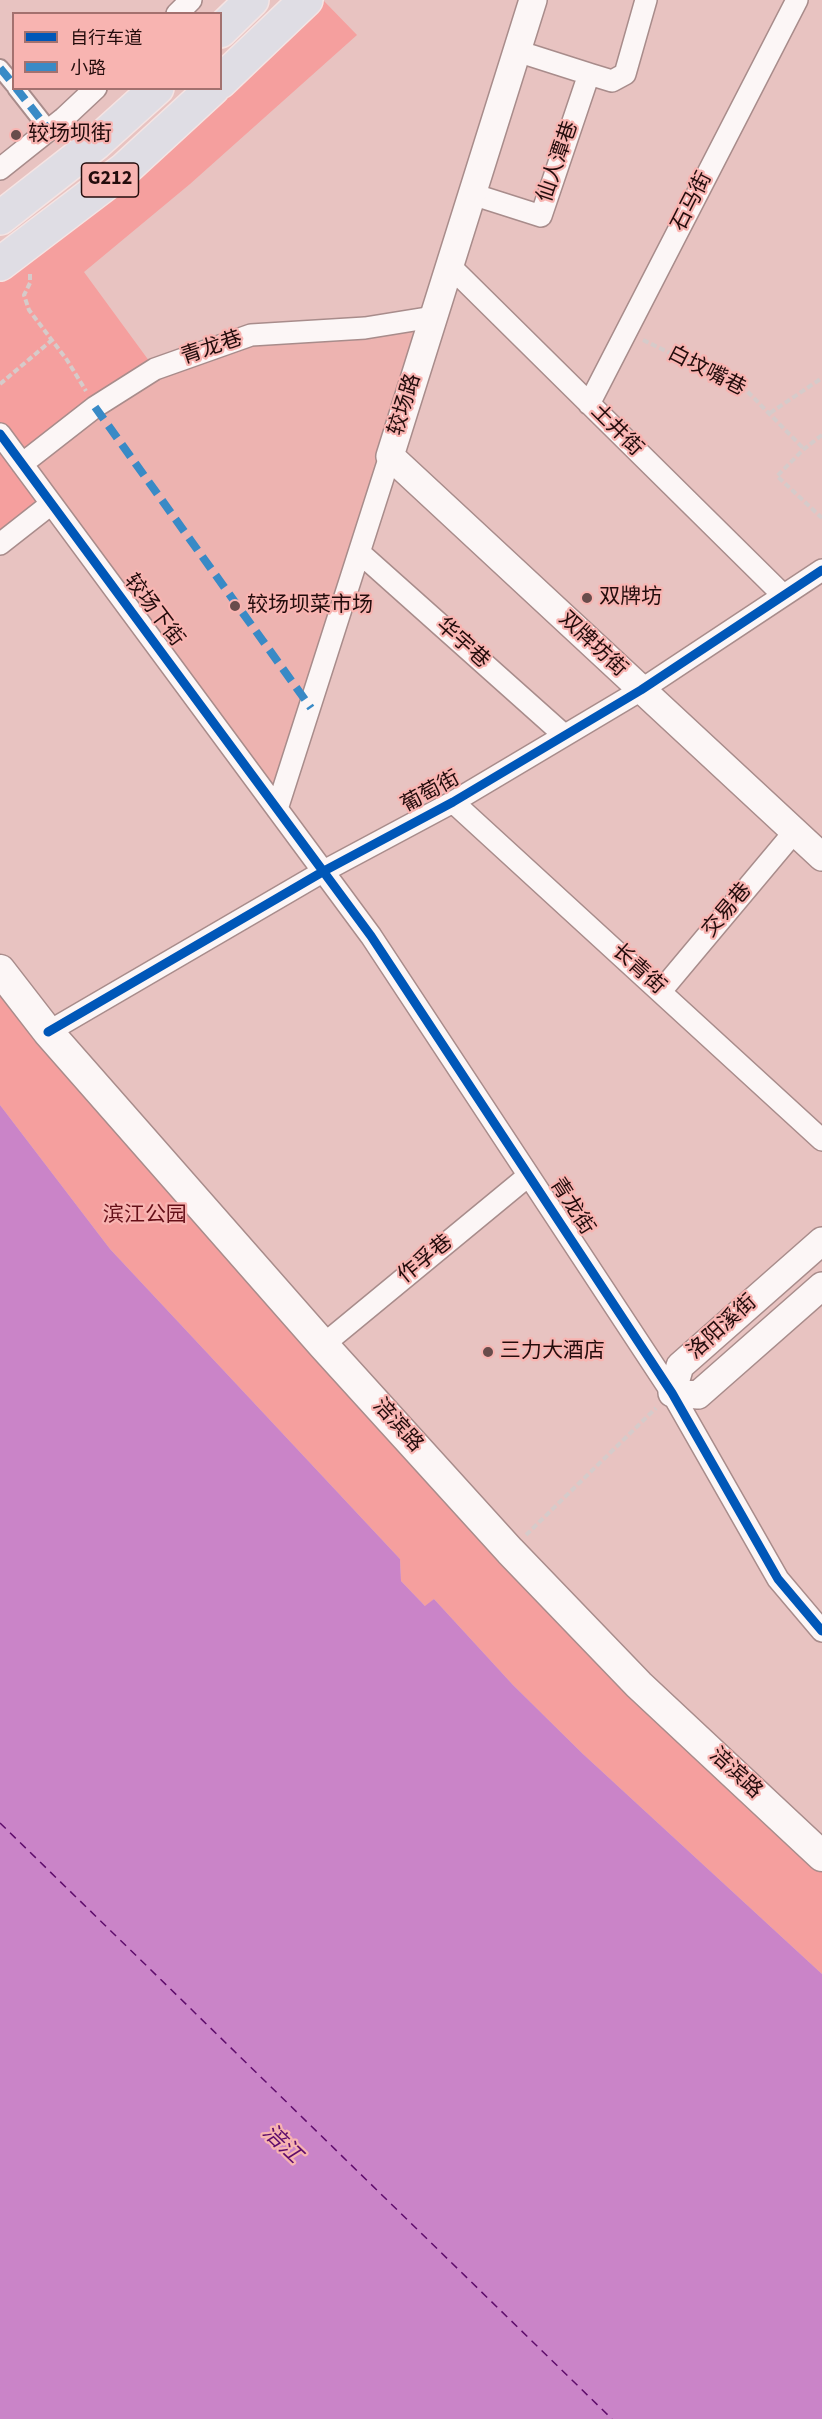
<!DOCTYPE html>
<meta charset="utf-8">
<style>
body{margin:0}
#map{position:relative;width:822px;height:2419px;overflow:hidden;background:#e8c3c1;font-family:"Source Sans 3","Noto Sans SC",sans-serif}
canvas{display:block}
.legend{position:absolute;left:12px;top:12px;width:210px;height:78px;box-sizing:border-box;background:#f8b4b1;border:2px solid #a3716f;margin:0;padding:8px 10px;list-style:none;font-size:18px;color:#230c0c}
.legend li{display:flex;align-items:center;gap:12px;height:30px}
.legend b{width:30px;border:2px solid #a3716f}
</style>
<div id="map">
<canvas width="822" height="2419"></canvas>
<ul class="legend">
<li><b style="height:8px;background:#0057b8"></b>自行车道</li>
<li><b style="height:8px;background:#398ac6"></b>小路</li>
</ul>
</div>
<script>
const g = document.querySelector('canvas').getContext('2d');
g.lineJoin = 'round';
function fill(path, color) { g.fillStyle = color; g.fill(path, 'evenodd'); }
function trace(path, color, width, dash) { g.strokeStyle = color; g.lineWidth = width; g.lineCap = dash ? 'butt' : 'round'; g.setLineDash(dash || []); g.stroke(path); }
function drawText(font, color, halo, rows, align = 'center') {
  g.font = font + ' "Source Sans 3","Noto Sans SC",sans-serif'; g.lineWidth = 4.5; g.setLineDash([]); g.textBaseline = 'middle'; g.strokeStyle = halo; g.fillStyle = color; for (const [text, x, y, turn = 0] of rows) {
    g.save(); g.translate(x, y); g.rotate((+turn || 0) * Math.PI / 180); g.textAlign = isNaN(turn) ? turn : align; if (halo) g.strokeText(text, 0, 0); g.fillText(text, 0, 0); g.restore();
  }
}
fill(new Path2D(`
 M433 317 277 809 22 464 95 407 251 335Z`), '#edb3b0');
fill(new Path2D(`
 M306 0H323L357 35 190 184 84 272 155 369 22 463 51 504 0 544V264Z
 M0 970 323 1345 822 1856V1974L583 1754 513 1685 434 1599 426 1607 401 1581 400 1559 110 1249 0 1105Z`), '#f59f9e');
fill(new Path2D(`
 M0 1105 110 1249 400 1559 401 1581 425 1606 434 1599 513 1685 583 1754 822 1974V2419H0Z`), '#ca84c8');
trace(new Path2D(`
 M0 1823 612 2419`), '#5e0c6b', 1.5, [8, 6]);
const pedestrian = new Path2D(`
 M0 68 14 85
 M16 88 49 130`);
const minor = new Path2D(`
 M177 14 191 0
 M589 74 612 81 625 74 646 0
 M0 169 64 118 96 88
 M472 194 541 216 589 74 517 51
 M450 266 783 595
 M589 404 797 0
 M0 434 371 936 672 1393 778 1579 822 1631
 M22 464 95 407 155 369 251 335 365 328 433 317
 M0 544 51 504
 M360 553 564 735
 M453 802 822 1140
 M277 809 390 456
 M661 991 795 831
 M48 1032 324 871 453 802 641 690 822 570
 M323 1345 528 1176`);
const tertiary = new Path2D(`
 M533 0 390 456 822 857
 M822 1241 680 1366 672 1393 698 1395 822 1286`);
const secondary = new Path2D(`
 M0 970 48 1032 323 1345 510 1551 639 1685 822 1856`);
const trunk = new Path2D(`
 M220 31 252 0
 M220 82 306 0
 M0 218 96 143 157 88
 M0 264 125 169 213 88`);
trace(pedestrian, '#a88c8b', 20);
trace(minor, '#a88c8b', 24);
trace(tertiary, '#a88c8b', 30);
trace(secondary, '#a88c8b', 33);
trace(trunk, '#f5e4e3', 36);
trace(new Path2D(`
 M30 274V283L24 295 29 310 67 360 86 391
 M643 340 745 389 804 449
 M0 384 52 340
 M770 413 822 378
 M822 435 804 449 777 476 822 518
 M526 1535 656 1408`), '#d6cbca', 4, [6, 3]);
trace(pedestrian, '#fcf6f6', 16);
trace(minor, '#fcf6f6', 21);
trace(tertiary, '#fcf6f6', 27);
trace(secondary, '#fcf6f6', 30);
trace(trunk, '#dfdde4', 33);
trace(new Path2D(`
 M0 68 14 85
 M16 88 49 130
 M95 407 311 708`), '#398ac6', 8, [15, 8]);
trace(new Path2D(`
 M0 434 371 936 672 1393 778 1579 822 1631
 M48 1032 324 871 453 802 641 690 822 570`), '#0057b8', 9);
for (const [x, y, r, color] of [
 [16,135,6,"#684c4b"],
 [587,598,6,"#684c4b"],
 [235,606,6,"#684c4b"],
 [488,1352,6,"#684c4b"]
]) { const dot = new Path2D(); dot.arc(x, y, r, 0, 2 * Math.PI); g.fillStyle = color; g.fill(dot); trace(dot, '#f8b4b1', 2); }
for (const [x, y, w] of [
 [110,180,57]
]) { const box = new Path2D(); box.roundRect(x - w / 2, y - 17, w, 34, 4.5); g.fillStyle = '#f8b4b1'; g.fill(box); trace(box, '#230c0c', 1.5); }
drawText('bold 20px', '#230c0c', null, [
 ["G212",110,180]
]);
drawText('21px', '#230c0c', '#f8b4b1', [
 ["较场坝街",28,135],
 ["双牌坊",599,598],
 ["较场坝菜市场",247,606],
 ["三力大酒店",500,1352]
], 'left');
drawText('21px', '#230c0c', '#f8b4b1', [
 ["仙人潭巷",559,162,-71],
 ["石马街",693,202,-63],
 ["青龙巷",212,349,-19],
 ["白坟嘴巷",706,372,27],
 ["较场路",406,405,-73],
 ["土井街",616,431,45],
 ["较场下街",153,611,53],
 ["华宇巷",462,644,42],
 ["双牌坊街",592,645,43],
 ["葡萄街",431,793,-29],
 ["交易巷",728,911,-50],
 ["长青街",638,970,42],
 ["青龙街",571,1207,57],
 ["作孚巷",426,1260,-39],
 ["洛阳溪街",723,1328,-42],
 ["涪滨路",397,1426,48],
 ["涪滨路",735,1774,43]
]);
drawText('21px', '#640f18', '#f8b4b1', [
 ["滨江公园",145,1216]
]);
drawText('italic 22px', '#5e0c6b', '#f8b4b1', [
 ["涪江",281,2145,44]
]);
</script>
